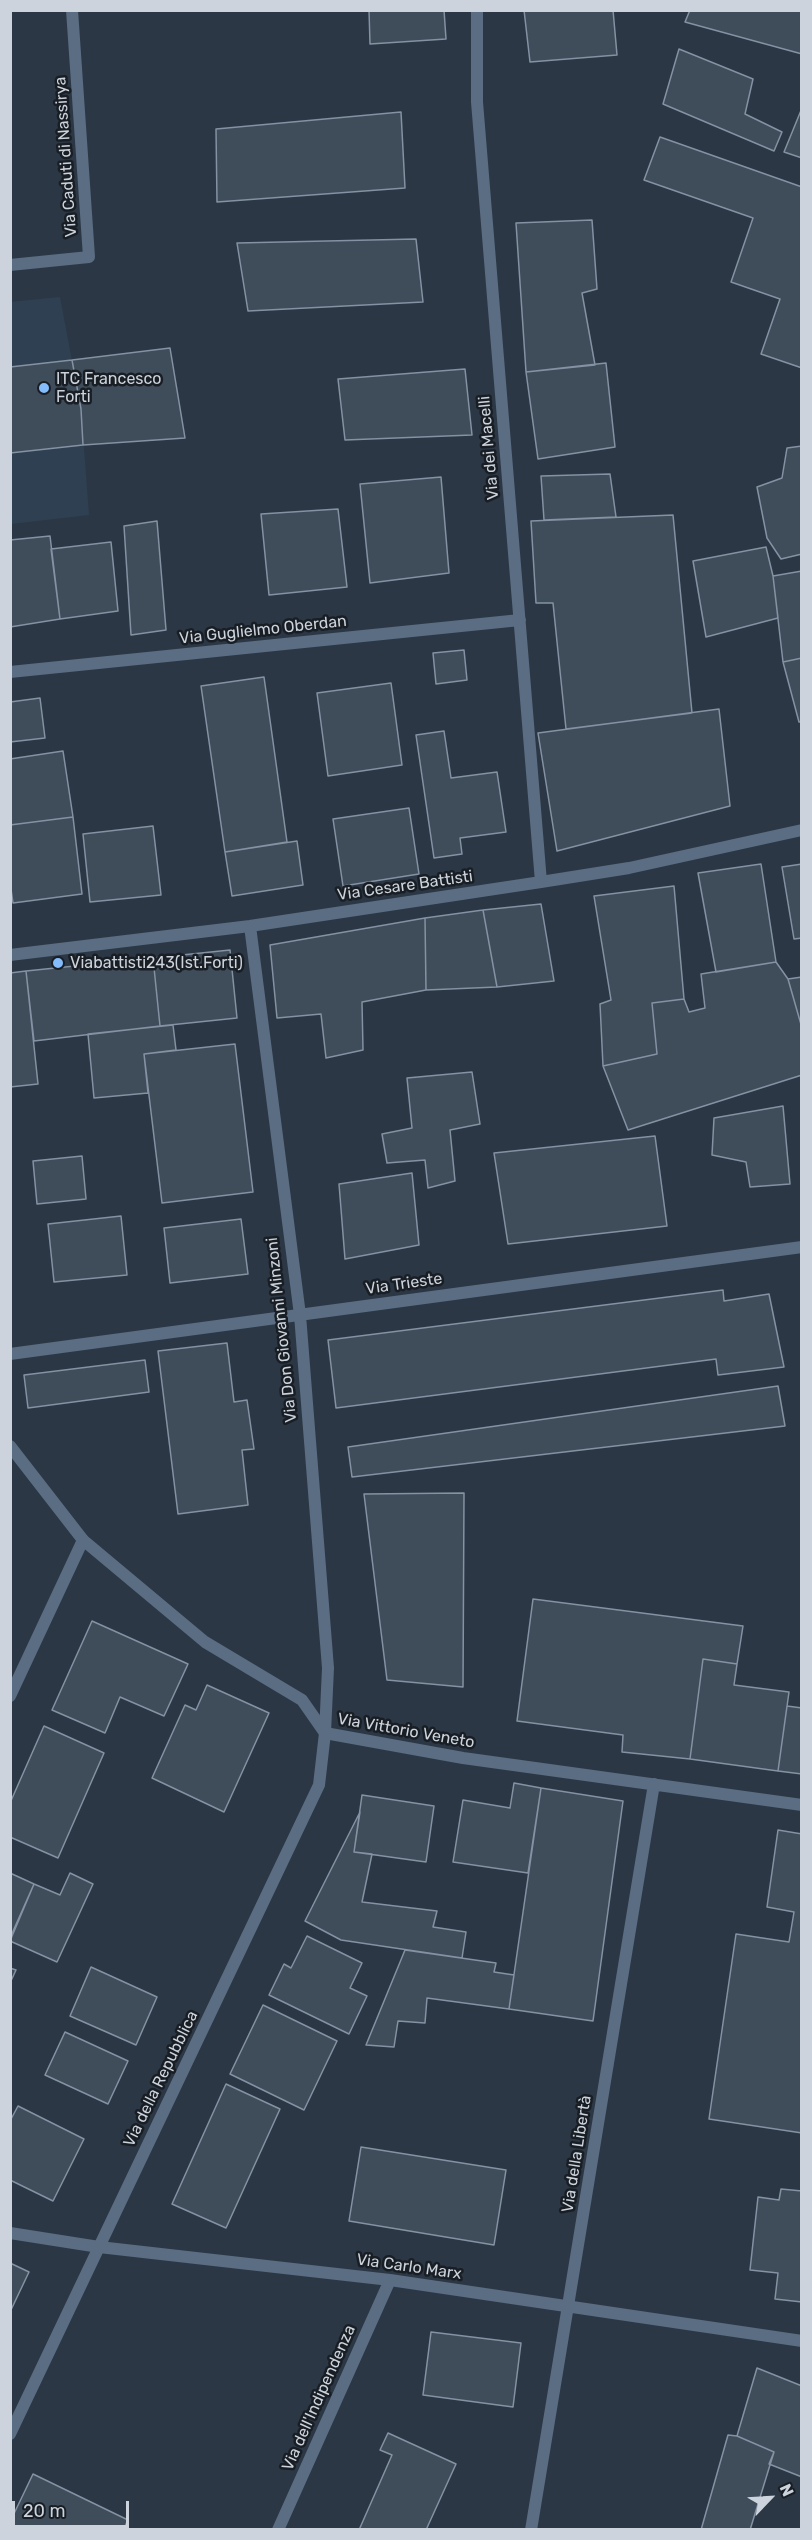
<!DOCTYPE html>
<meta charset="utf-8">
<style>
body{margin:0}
#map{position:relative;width:812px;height:2540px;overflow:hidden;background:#2b3745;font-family:Rubik,sans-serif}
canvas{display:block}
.frame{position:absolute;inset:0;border:12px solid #ccd3dc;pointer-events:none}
.north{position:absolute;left:740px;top:2468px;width:60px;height:60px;-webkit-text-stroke:4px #191e24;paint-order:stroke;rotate:65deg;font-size:16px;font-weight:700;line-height:24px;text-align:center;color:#ccd3dc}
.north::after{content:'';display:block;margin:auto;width:21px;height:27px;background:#ccd3dc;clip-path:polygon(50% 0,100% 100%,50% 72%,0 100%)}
.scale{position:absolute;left:12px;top:2501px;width:117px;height:27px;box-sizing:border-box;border:3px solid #ccd3dc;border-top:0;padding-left:8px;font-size:18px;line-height:21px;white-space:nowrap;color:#ccd3dc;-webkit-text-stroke:4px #191e24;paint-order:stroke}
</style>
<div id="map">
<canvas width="812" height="2540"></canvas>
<div class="frame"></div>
<div class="north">N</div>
<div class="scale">20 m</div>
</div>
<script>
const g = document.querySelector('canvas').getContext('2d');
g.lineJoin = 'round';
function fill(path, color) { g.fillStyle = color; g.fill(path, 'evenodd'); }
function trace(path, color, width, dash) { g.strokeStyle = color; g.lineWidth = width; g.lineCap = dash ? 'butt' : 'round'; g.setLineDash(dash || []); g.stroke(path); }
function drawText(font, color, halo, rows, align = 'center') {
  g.font = font + ' Rubik,sans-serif'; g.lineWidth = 5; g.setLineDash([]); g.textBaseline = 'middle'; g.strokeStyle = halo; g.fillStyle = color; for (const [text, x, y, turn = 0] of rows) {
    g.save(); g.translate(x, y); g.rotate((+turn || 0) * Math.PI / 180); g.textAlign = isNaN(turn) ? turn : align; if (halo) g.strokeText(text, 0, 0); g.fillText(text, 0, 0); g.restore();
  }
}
fill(new Path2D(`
 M60 297 81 409 89 515 11 524 10 302Z`), '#304053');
const building = new Path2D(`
 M369 10H444L446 39 370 44Z
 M524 10H613L617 55 530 62Z
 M690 10H802V54L685 22Z
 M679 49 753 79 745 114 782 132 774 151 663 104Z
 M802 108V158L784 152Z
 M401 112 405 188 217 202 216 129Z
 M660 137 802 187V368L761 354 780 299 731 282 753 218 644 180Z
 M592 220 597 289 582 293 595 365 526 372 516 223Z
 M416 239 423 302 248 311 237 243Z
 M170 348 185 438 83 445 81 409 72 360Z
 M72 360 81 409 83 445 10 453V367Z
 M606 363 615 447 538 459 526 372Z
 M465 369 472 435 345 440 338 379Z
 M802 446V554L781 559 767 538 757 487 782 478 787 448Z
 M610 474 616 517 544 520 541 476Z
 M441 477 449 573 370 583 360 484Z
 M338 509 347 587 269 595 261 514Z
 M673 515 692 713 566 729 553 603H536L531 521Z
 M157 521 166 630 131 635 124 526Z
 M50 536 60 619 10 627V540Z
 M111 542 118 611 60 619 51 549Z
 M766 547 773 576 778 618 706 637 693 561Z
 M802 571V658L783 662 773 576Z
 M464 650 467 680 436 684 433 653Z
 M802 658V722H799L783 662Z
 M264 677 287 842 225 852 201 686Z
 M391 683 402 765 328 776 317 693Z
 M40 698 45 738 10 742V702Z
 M719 709 730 806 557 851 538 733Z
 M444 731 451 778 497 772 506 832 460 838 462 854 434 858 416 735Z
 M63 751 73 817 10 825V759Z
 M409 808 419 874 343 886 333 819Z
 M73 817 82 894 13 903 10 882V825Z
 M153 826 161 895 90 902 83 834Z
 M297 841 303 885 232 896 225 852Z
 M761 864 776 962 716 972 698 873Z
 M802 864V938L794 939 782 867Z
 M674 886 684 999 652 1003 657 1054 603 1066 600 1004 611 1000 594 896Z
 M541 904 554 981 497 987 483 910Z
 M483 910 497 987 426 990 425 918Z
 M425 918 426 990 362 1002 363 1050 326 1058 321 1014 277 1018 270 945Z
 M230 950 237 1018 160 1026 153 958Z
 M153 958 160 1026 34 1041 26 971Z
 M776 962 788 979 802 1028V1075L628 1130 603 1066 657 1054 652 1003 684 999 689 1012 705 1008 701 974Z
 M26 971 38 1084 10 1087V973Z
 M802 977V1028L788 979Z
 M173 1025 176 1050 144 1054 148 1093 94 1098 88 1034Z
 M235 1044 253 1192 162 1203 144 1054Z
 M472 1072 480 1124 450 1130 455 1181 428 1188 425 1160 387 1163 382 1134 412 1128 407 1078Z
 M783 1106 790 1184 750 1187 746 1162 712 1155 714 1118Z
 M655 1136 667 1226 508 1244 494 1153Z
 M82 1156 86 1199 37 1204 33 1161Z
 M412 1173 419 1245 345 1259 339 1184Z
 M121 1216 127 1275 54 1282 48 1224Z
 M241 1219 248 1274 170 1283 164 1228Z
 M723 1290 724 1301 769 1294 784 1367 718 1375 716 1359 336 1408 328 1340Z
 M227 1343 234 1402 247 1400 254 1449 242 1450 248 1505 178 1514 158 1351Z
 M145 1360 149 1392 28 1408 24 1375Z
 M778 1386 785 1426 352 1477 348 1447Z
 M464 1493 463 1687 387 1680 364 1494Z
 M533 1599 743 1626 737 1664 703 1659 690 1759 622 1752 623 1735 517 1721Z
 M92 1621 188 1664 164 1716 120 1697 105 1733 52 1710Z
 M703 1659 737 1664 734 1685 789 1692 778 1771 690 1759Z
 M207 1685 269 1713 224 1812 152 1778 185 1705 196 1710Z
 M787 1706 802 1708V1774L778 1771Z
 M44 1726 104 1753 58 1858 10 1837V1803Z
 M514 1783 541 1788 528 1873 453 1862 463 1800 510 1808Z
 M541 1788 623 1801 593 2021 509 2009Z
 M362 1795 434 1806 426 1862 354 1852Z
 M360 1812 354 1852 372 1854 362 1902 437 1911 433 1927 466 1932 462 1958 341 1940 305 1921Z
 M778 1830 802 1834V2133L709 2119 736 1934 789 1942 794 1912 767 1907Z
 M10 1873 34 1884 10 1938Z
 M70 1873 93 1884 57 1962 10 1941 34 1884 60 1895Z
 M307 1936 362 1963 350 1988 367 1996 349 2034 269 1995 284 1964 291 1968Z
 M405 1950 496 1963 494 1972 514 1975 509 2009 427 1998 425 2023 398 2021 394 2047 366 2045Z
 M91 1967 157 1997 136 2045 70 2016Z
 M10 1968 16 1970 10 1983Z
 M263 2005 337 2041 304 2110 230 2074Z
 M65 2032 128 2061 108 2104 45 2075Z
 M226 2084 280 2109 226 2228 172 2204Z
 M18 2106 84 2139 53 2201 10 2180V2121Z
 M361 2147 506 2170 494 2245 349 2221Z
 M781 2189 802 2191V2302L775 2299 778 2273 750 2270 758 2197 779 2200Z
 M10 2263 29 2272 10 2312Z
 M431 2332 521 2343 513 2407 423 2395Z
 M757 2368 802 2386V2477L769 2464 774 2452 737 2436Z
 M388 2433 456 2464 426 2530H359L392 2455 380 2450Z
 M728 2435 737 2436 774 2452 750 2530H701Z
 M33 2474 128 2520 123 2530H10V2522Z`);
fill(building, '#3f4c5a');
trace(building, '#8492a3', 1.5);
trace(new Path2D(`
 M477 10V102L541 882
 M10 265 89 257 72 10
 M10 672 520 620
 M250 926 300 1315 328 1668 325 1733 463 1758 802 1805
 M10 955 250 926 541 882 629 868 802 830
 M10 1354 802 1247
 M10 1696 83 1540
 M10 2233 99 2247 390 2280 802 2341
 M278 2530 390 2280
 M531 2530 654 1784`), '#5b6d82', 12);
trace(new Path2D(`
 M10 1446 83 1540 205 1642 302 1700 325 1733 319 1785 10 2434`), '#5b6d82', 12);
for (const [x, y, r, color] of [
 [44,388,6,"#84bbfb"],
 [58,963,6,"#84bbfb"]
]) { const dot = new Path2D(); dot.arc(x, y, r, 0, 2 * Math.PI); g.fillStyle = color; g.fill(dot); trace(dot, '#191e24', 2); }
drawText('16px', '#ccd3dc', '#191e24', [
 ["Via Caduti di Nassirya",66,157,-94],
 ["Via dei Macelli",489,448,-95],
 ["Via Guglielmo Oberdan",263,630,-6],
 ["Via Cesare Battisti",405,886,-8],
 ["Via Trieste",404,1284,-8],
 ["Via Don Giovanni Minzoni",282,1330,-96],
 ["Via Vittorio Veneto",406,1731,10],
 ["Via della Repubblica",161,2079,-64],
 ["Via della Libertà",577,2154,-81],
 ["Via Carlo Marx",409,2267,8],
 ["Via dell'Indipendenza",319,2398,-66]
]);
drawText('16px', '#ccd3dc', '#191e24', [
 ["ITC Francesco",56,379],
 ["Forti",56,397],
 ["Viabattisti243(Ist.Forti)",70,963]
], 'left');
</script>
